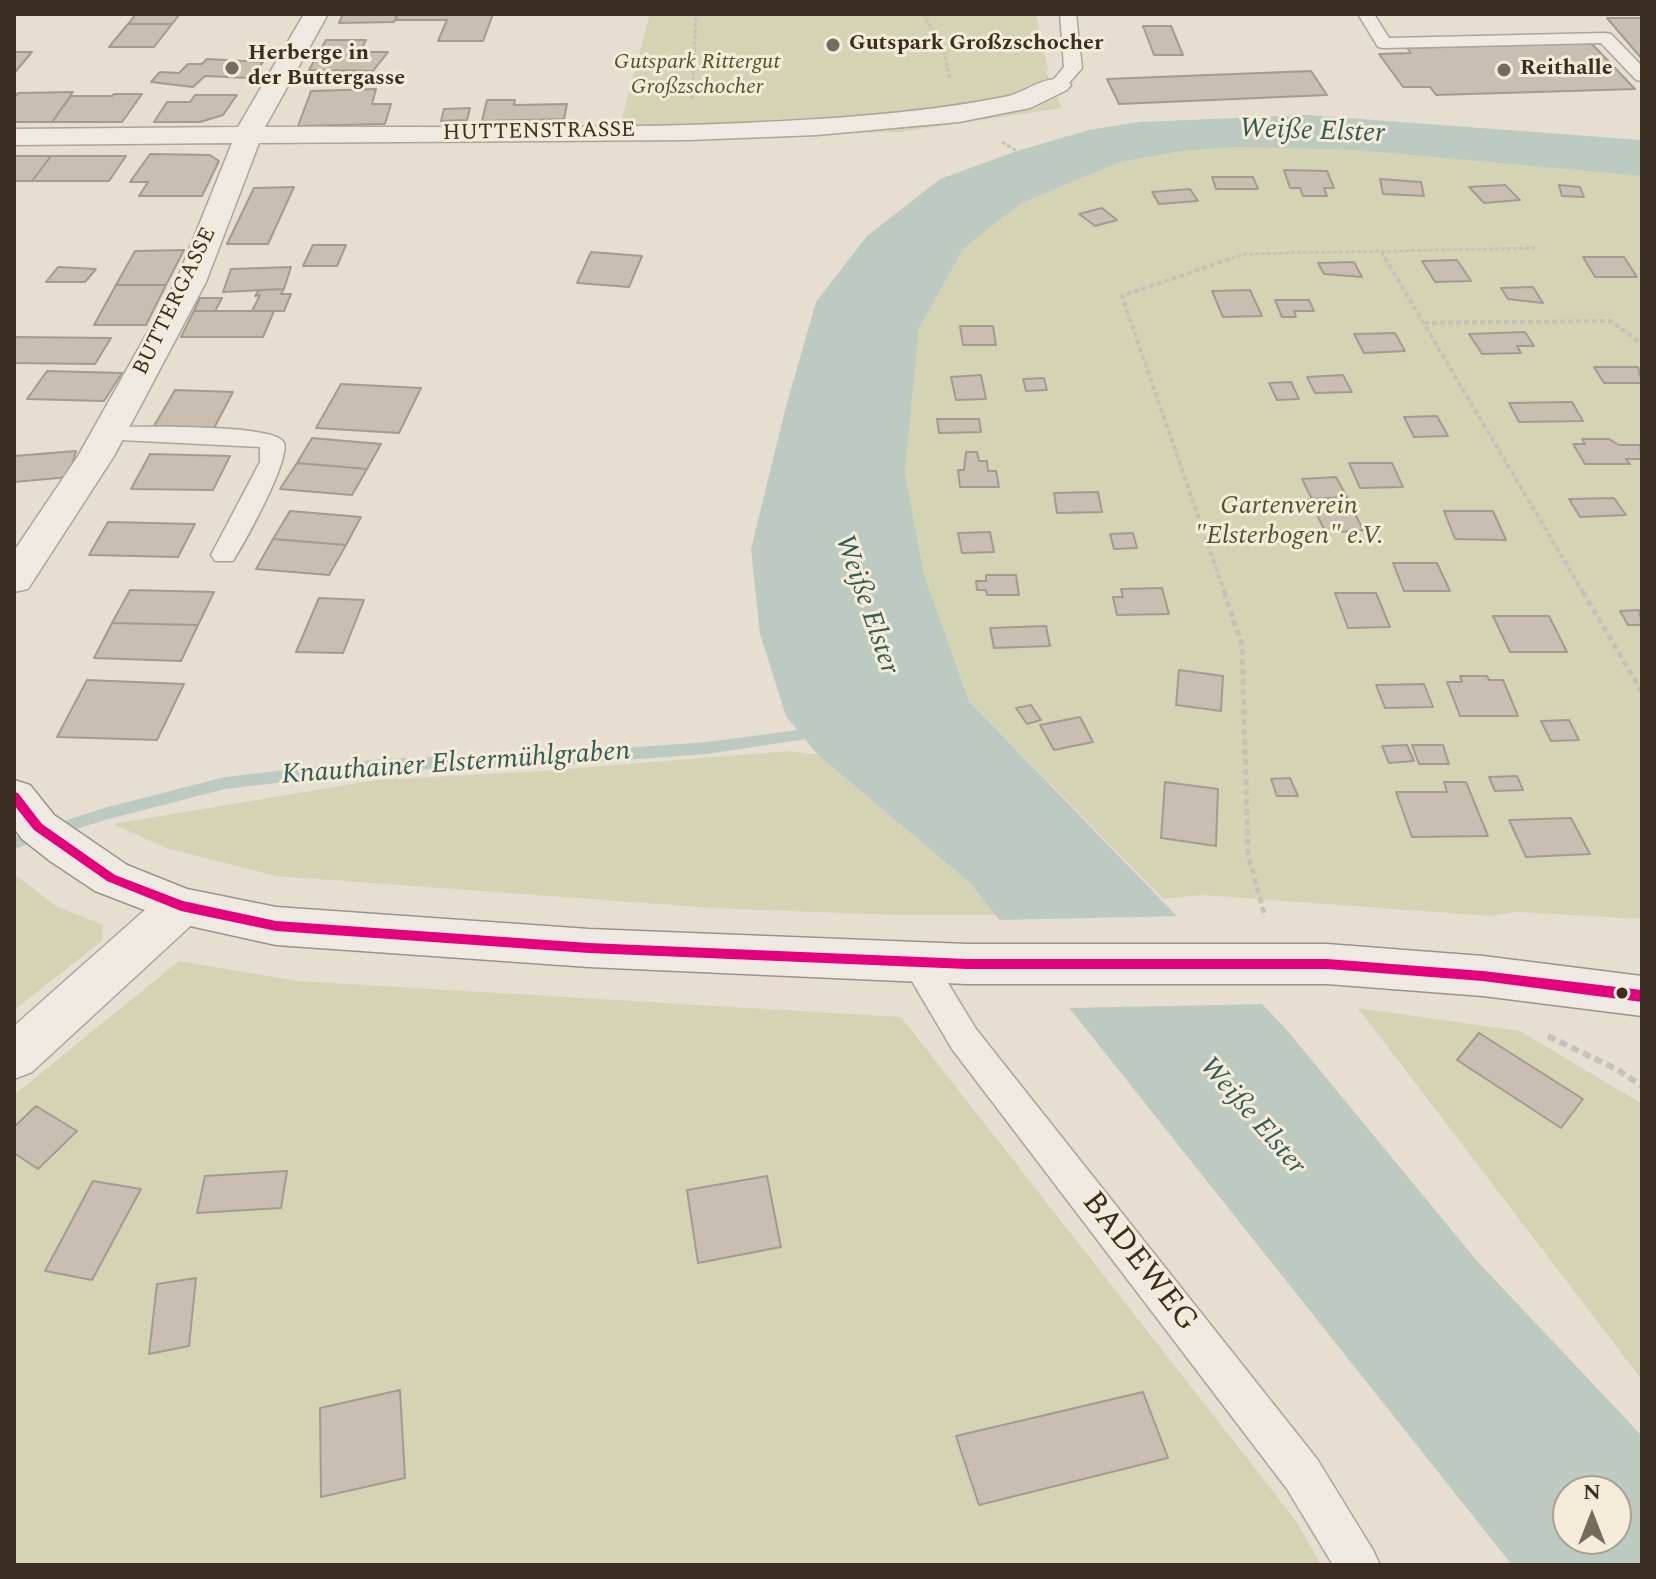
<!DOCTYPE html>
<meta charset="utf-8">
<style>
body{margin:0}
#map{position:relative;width:1656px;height:1579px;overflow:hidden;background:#e5ded1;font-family:Spectral,serif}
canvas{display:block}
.frame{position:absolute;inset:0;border:16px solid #3a2d21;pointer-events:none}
.north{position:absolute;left:1552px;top:1475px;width:80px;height:80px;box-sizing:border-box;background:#f4ecd9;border:2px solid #aaa08f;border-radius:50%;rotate:0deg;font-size:22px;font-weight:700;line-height:32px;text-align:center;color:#3a2d21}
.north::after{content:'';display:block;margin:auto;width:28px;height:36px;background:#766b5f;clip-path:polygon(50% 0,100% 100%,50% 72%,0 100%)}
</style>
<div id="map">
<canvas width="1656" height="1579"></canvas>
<div class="frame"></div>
<div class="north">N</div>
</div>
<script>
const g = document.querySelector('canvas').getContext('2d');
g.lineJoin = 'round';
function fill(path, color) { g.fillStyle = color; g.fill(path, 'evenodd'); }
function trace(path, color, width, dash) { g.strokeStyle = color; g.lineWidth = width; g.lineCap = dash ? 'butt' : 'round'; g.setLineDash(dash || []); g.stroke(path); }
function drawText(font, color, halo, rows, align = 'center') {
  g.font = font + ' Spectral,serif'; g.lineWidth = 6; g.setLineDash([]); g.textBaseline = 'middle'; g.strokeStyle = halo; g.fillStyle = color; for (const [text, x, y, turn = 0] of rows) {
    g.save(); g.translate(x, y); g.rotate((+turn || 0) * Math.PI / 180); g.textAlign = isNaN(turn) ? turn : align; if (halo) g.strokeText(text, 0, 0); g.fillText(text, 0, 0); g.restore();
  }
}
fill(new Path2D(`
 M650 14H1036L1048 70 1046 72 1062 108 899 132 616 140Z
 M1237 147 1355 150 1642 176V919L1516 912 1490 916 1202 895 1163 899 969 701 924 574 905 473 919 328 964 248 1022 203 1120 162 1182 151Z
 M790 751 818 755 970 883 998 915H895L713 908 276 876 166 848 113 824 376 780 542 771Z
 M14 874 56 906 103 925 102 941 14 1010Z
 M179 961 298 981 901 1017 1272 1490 1296 1521 1321 1565H14V1095Z
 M1358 1008 1520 1031 1642 1104V1380Z`), '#d4d4b4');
fill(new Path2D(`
 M1307 115 1642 140V176L1355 150 1237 147 1182 151 1120 162 1022 203 964 248 919 328 905 473 924 574 969 701 1286 1029 1477 1261 1642 1436V1565H1512L970 883 818 755 786 716 760 634 751 549 785 410 816 302 867 236 940 179 1017 151 1089 130 1140 122ZM1568 1491H1616V1539H1568Z`), '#bccac1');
fill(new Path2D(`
 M1185 916 1268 1004 1066 1008 996 920Z`), '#e5ded1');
fill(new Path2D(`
 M821 727 826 728 829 732 826 736 707 754 556 765 381 771 225 789 105 820 14 849V837L104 808 225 777 381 759 556 753 707 742Z`), '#bccac1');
const building = new Path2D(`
 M136 14H180L172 24H128Z
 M343 14H398L394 22 339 23Z
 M398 14H493L483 41H438L447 20H395Z
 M1607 18H1642V59Z
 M128 24H172L154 47H109Z
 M1143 26H1171L1183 55H1154Z
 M326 40H366L360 52H388L373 71 309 70Z
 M1591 43 1635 89 1436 95 1430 87H1403L1379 54 1411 53 1407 48Z
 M14 52H32L16 71H14Z
 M207 59 263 62 249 78 205 76 193 87 151 82 160 72 179 73 188 64H202Z
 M1311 71 1327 95 1119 104 1107 79Z
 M376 89 372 104H391L385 124 298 126 311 91Z
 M73 92 52 122H14V98L18 93Z
 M114 94H142L122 122H52L71 96H112Z
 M195 95H237L223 115 200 122H154L167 102H190Z
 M487 100H515L514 105 567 104 564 119 482 121Z
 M470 108 467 120 441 121 444 109Z
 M150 154 210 155 219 161 202 196H139L148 182H130Z
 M14 156H51L32 181H14Z
 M51 156H126L109 181H32Z
 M1284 170 1327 171 1334 188H1324L1327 196H1303L1300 188H1290Z
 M1212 177H1253L1258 189H1216Z
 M1380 179 1421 182 1424 196 1383 194Z
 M1505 185 1520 200 1484 203 1469 187Z
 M1559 185 1580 187 1584 197 1562 196Z
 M294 187 268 244H227L254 188Z
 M1190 189 1198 201 1159 204 1152 192Z
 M1102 208 1117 220 1095 226 1079 214Z
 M313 245H346L337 266H303Z
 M184 250 166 285H116L135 251Z
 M591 252 642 256 629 287 577 283Z
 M1583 257H1624L1637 277H1595Z
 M1457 260 1471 281 1435 282 1422 261Z
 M1354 262 1362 277 1324 274 1318 263Z
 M58 267 96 269 85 282H46Z
 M291 267 284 289 223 292 231 269Z
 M116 285H166L146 325H94Z
 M1533 287 1543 303 1508 299 1501 288Z
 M284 289 281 294H291L284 311H252L260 295 255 296 259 290Z
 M1250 290 1262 316 1223 317 1212 291Z
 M200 298H222L215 311H194Z
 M1275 300H1309L1314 311H1294L1296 317H1282Z
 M194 311H274L263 337H181Z
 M960 326H993L996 345H963Z
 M1525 332 1534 346H1517L1521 353 1482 354 1469 334Z
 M1395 333 1405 351 1364 353 1354 334Z
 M14 337 111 338 95 364 14 363Z
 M1594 367H1638L1642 383H1604Z
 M47 371 122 373 104 401 27 399Z
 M981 375 986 399 956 400 951 377Z
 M1343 375 1352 392 1315 393 1307 377Z
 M1044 378 1047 390 1026 391 1023 379Z
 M1291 382 1299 399 1277 400 1269 383Z
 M341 384 421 388 399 433 316 428Z
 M175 390 233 392 214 428 154 426Z
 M1572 402 1583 421 1519 422 1509 403Z
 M1437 416 1448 436 1414 437 1404 417Z
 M937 419H979L981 432 939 433Z
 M312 438 381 444 367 469 297 463Z
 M1582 439H1609L1619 445H1640L1642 459H1626L1630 464H1585L1573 444H1585Z
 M76 451 69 477 14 482V456Z
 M966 452H977L979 461H987L988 471H996L999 487H960L958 470H964Z
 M150 454 230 456 213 490 131 489Z
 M297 463 367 469 352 495 280 489Z
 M1349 463H1392L1403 487 1360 488Z
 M1336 477 1347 497 1312 499 1302 479Z
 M1098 492 1102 512 1057 513 1054 493Z
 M1347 497 1363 530 1326 533 1309 499Z
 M1614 498 1626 515 1580 517 1569 499Z
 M290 511 361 517 346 545 273 539Z
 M1444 511H1493L1506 540 1455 539Z
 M108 522 195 524 178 557 89 555Z
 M990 532 994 552 962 553 958 533Z
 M1133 533 1137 548 1114 549 1110 534Z
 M273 539 346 545 329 575 256 569Z
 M1393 563H1437L1450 591H1404Z
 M986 575H1016L1019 595H987L986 590H977L976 581H986Z
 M1162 588 1169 614 1117 615 1113 597H1123L1121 589Z
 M130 590 214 592 198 625 112 623Z
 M1335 593H1376L1390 627 1348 628Z
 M319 598 364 600 343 653 296 652Z
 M1639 610 1642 625H1628L1620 611Z
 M1493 616H1549L1567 652H1510Z
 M112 623 198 625 181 661 94 658Z
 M1046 626 1050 646 994 648 990 628Z
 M1179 670 1223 676 1221 711 1176 705Z
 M1460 676H1487L1489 680H1503L1518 716H1460L1447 682H1462Z
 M87 680 184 684 157 740 57 737Z
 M1424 684 1433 707 1385 708 1376 685Z
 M1031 705 1041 720 1027 724 1016 708Z
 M1080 717 1093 742 1054 750 1040 725Z
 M1569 720 1579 740 1551 741 1541 721Z
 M1407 745 1414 761 1389 763 1382 746Z
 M1412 745H1443L1449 764H1419Z
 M1517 776 1523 790 1495 791 1489 777Z
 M1290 778 1298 796H1277L1271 779Z
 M1165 782 1218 789 1216 846 1161 838Z
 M1444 782H1466L1488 836 1412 837 1396 792H1447Z
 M1571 818 1590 854 1526 857 1509 820Z
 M1479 1033 1583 1099 1561 1128 1457 1060Z
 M36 1106 77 1131 38 1169 14 1153V1127Z
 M287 1171 281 1208 197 1213 205 1176Z
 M767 1176 781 1247 698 1263 687 1190Z
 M93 1181 141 1189 92 1280 45 1271Z
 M196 1278 189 1346 149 1354 157 1284Z
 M400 1390 405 1478 321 1497 320 1408Z
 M1143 1392 1168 1458 979 1505 956 1436Z`);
fill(building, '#c9beb2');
trace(building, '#a59a90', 2);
const service = new Path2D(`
 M1060 14H1076L1082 68 1064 89 1058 90 1049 85 1064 67Z
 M1358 14H1374L1389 38 1605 33 1611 34 1642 66V81L1636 80 1601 43 1384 48 1378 47Z
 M108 427C132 427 278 423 284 443 290 461 245 542 233 561H215L211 555 260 462V447L100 439 96 434 100 429Z
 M917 948 929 952 976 1029 1317 1459 1373 1550 1380 1565H1333L1287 1489 952 1049 900 961 905 952Z`);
const minor = new Path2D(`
 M304 14H328L265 127C449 126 634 131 818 119 880 115 943 109 1004 97 1026 93 1045 74 1067 80L1071 85 1067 90 1030 108 959 122 817 135 690 140 259 143 206 282 114 456 28 589 14 592V551L78 456 176 282 232 143 14 145V129L238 127Z
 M181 888 198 893 205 906 198 919 32 1072 14 1079V1026L164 893Z`);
const secondary = new Path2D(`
 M14 780 30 785 54 815 127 865 187 889 276 907 589 929 967 944H1327L1483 956 1642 976V1016L1483 996 1327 984H967L589 967 276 945 181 924 95 891 50 861 22 839 14 828Z`);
trace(service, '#aba499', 3);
trace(minor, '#aba499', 3);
trace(secondary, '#9a938a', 3);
trace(new Path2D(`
 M923 14 943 47 950 79
 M692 99 696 14
 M1002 142 1017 151
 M1381 252 1386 260
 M1226 260 1245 254 1538 248`), '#c6c1b9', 3, [4, 2]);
trace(new Path2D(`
 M1385 258 1584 594
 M1424 323 1611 321 1642 344
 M1225 594 1122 296 1232 258`), '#c6c1b9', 4, [5, 3]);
trace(new Path2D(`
 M1224 592 1242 645 1248 854 1265 917
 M1583 592 1642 692`), '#c6c1b9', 5, [6, 4]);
trace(new Path2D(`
 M1548 1036 1618 1070 1642 1086`), '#c6c1b9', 6, [8, 5]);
fill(service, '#eeeae2');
fill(minor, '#eeeae2');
fill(secondary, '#eeeae2');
fill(new Path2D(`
 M14 792 18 793 42 824 115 875 183 901 276 921 589 943 967 959H1327L1483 971 1642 990V1002L1483 981 1327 969H967L589 953 276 931 181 911 107 881 34 830 14 805Z`), '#e5007d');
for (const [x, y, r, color] of [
 [833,45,8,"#766b5f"],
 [232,68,8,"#766b5f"],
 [1504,70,8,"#766b5f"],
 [1622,993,7,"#3a2d21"]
]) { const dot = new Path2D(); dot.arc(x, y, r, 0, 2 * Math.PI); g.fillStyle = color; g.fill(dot); trace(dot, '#f4ecd9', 3); }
drawText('bold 22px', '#3a2d21', '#f4ecd9', [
 ["Gutspark Großzschocher",849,45],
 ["Herberge in",248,55],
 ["der Buttergasse",248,80],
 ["Reithalle",1520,70]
], 'left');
drawText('italic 22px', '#4b5529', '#f4ecd9', [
 ["Gutspark Rittergut",697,64],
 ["Großzschocher",697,89]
]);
drawText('22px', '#3a2d21', '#f4ecd9', [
 ["HUTTENSTRASSE",539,133,-1],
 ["BUTTERGASSE",176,302,-64]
]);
drawText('italic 26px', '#4b5529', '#f4ecd9', [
 ["Gartenverein",1289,508],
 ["\"Elsterbogen\" e.V.",1289,538]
]);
drawText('italic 28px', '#315955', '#f4ecd9', [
 ["Weiße Elster",1312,133,2],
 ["Weiße Elster",865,605,71],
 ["Knauthainer Elstermühlgraben",456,765,-4],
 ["Weiße Elster",1251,1117,49]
]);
drawText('32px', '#3a2d21', '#f4ecd9', [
 ["BADEWEG",1138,1263,52]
]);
</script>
